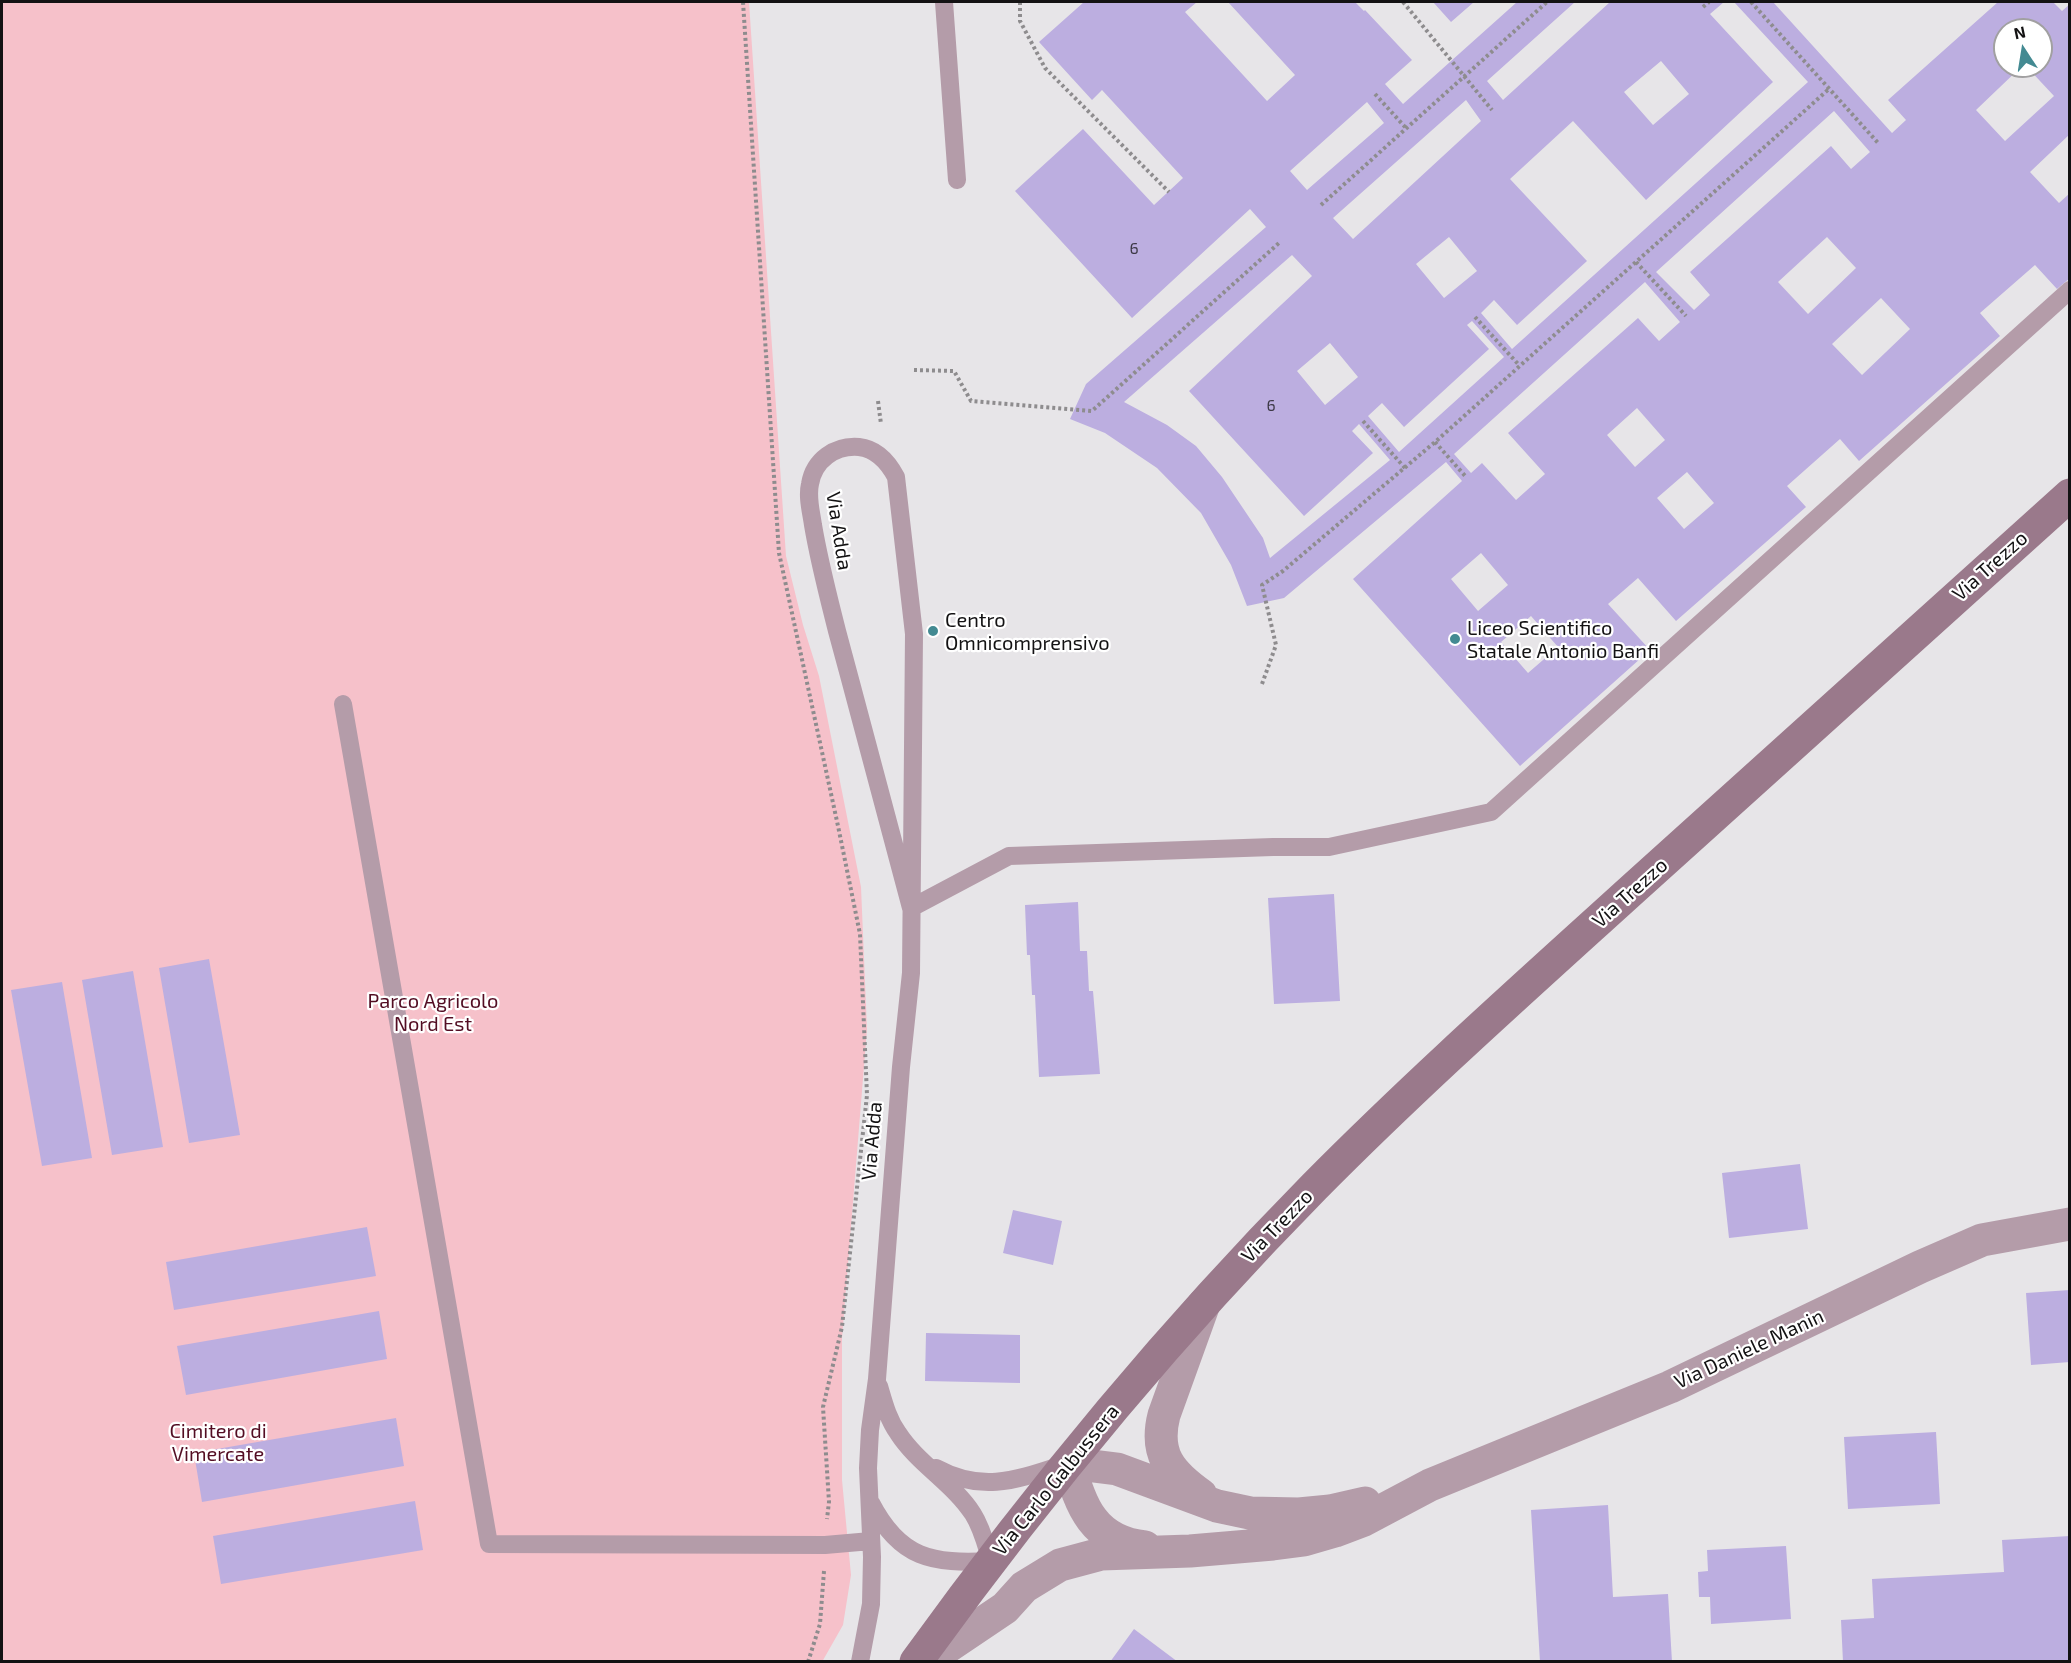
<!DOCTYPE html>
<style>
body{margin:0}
#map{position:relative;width:2071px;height:1663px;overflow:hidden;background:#e7e5e8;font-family:"Exo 2",sans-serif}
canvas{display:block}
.frame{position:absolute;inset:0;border:3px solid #131213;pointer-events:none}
.north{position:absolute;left:1993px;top:18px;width:60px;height:60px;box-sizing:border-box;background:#fff;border:2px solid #a1a0a1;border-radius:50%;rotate:348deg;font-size:16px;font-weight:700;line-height:24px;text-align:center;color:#131213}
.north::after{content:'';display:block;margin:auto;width:21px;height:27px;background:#438a92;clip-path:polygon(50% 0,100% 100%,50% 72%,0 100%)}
</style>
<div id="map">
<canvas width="2071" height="1663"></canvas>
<div class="frame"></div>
<div class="north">N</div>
</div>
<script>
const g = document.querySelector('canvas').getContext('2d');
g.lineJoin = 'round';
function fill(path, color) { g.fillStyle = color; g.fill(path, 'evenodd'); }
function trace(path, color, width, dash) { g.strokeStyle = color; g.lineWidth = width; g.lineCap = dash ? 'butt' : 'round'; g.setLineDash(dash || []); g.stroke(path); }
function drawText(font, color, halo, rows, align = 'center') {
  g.font = font + ' "Exo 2",sans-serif'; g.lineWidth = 4.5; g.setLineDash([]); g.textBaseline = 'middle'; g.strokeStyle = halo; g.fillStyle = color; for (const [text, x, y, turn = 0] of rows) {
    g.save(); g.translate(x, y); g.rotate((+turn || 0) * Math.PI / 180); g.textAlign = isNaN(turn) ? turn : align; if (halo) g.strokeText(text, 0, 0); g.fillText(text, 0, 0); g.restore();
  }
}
fill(new Path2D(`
 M2 2H749L786 556 803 625 819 676 861 887 867 1029 842 1338V1480L851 1575 843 1625 822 1662H2Z`), '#f6c1ca');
fill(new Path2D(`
 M1084 2H1197L1185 12 1267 101 1295 75 1228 2H1355L1364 11 1365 10 1412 60 1385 84 1403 104 1517 2H1575L1487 81 1503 100 1610 2H1724L1710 14 1773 82 1646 200 1573 121 1510 179 1587 261 1517 325 1494 300 1481 313 1512 349 1808 82 1734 2H1773L1892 133 1906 120 1888 100 1998 2H2053L2062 11 2070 4V134L2030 172 2059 203 2070 193V278L2057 289 2035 265 1980 313 2000 336 1859 461 1840 439 1787 486 1806 507 1676 621 1638 578 1608 604 1650 650 1520 766 1353 579 1462 481 1446 462 1284 598 1247 606 1231 565 1201 513 1157 468 1105 433 1070 419 1086 384 1266 227 1250 209 1132 318 1015 191 1083 129 1154 205 1183 178 1102 90 1092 100 1039 42ZM2005 30H2041V66H2026L2054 96 2005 141 1976 110 2022 66H2005ZM1661 61 1689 94 1653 125 1624 92ZM1466 100 1481 121 1353 239 1333 218ZM1367 102 1384 123 1307 190 1290 171ZM1834 111 1870 152 1851 169 1831 146 1690 272 1710 295 1694 310 1656 272ZM1449 237 1477 271 1444 298 1416 264ZM1827 237 1856 268 1808 314 1778 282ZM1292 255 1312 276 1189 391 1304 516 1373 453 1352 431 1359 424 1390 460 1270 558 1263 538 1222 477 1196 446 1167 425 1124 402ZM1645 282 1680 322 1659 341 1638 318 1508 433 1545 474 1516 500 1482 463 1471 473 1454 454ZM1881 298 1910 329 1862 375 1832 344ZM1472 321 1504 357 1399 452 1368 416 1382 403 1404 427 1489 349 1467 325ZM1330 343 1358 377 1325 405 1297 371ZM1637 408 1665 440 1635 467 1607 435ZM1687 472 1714 503 1684 529 1657 498ZM1481 553 1508 585 1478 611 1451 579ZM1531 616 1558 647 1528 673 1501 642Z
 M1433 2H1474L1451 22Z
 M1334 894 1340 1001 1274 1004 1268 898Z
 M1078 902 1080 951H1087L1089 991H1093L1100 1074 1039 1077 1035 995H1032L1030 955H1027L1025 905Z
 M209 959 240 1135 189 1143 159 968Z
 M133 971 163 1147 112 1155 82 980Z
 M62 982 92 1158 42 1166 11 990Z
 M1800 1164 1808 1229 1729 1238 1722 1173Z
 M1013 1210 1062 1221 1053 1265 1003 1253Z
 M367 1227 376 1276 174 1310 166 1262Z
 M2070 1290V1362L2031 1365 2026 1293Z
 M379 1311 387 1359 186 1395 177 1346Z
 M926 1333 1020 1335V1383L925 1381Z
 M396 1418 404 1466 202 1502 194 1453Z
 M1936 1432 1940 1504 1848 1509 1844 1437Z
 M415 1501 423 1550 221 1584 213 1536Z
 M1608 1505 1613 1597 1668 1594 1672 1662H1540L1531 1510Z
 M2070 1536V1662H1843L1841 1620 1874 1618 1872 1579 2004 1572 2002 1540Z
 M1786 1546 1791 1619 1711 1624 1710 1597H1699L1698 1572 1708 1571 1707 1550Z
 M1134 1629 1178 1662H1110Z`), '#bcaee0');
trace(new Path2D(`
 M743 2 779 553 838 826 860 934 867 1095 842 1327 823 1407 829 1502 827 1519
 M1020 2V21L1045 68 1169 192
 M1403 2 1492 110
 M1751 2 1879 144
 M1703 7 1709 2
 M1375 94 1406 128
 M1321 205 1547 2
 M1636 262 1686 316
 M1475 317 1519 365
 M914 370 954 371 971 401 1092 411 1280 242
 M878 401 881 424
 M1363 421 1405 468
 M1435 442 1466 477
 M1262 684 1276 645 1262 585 1283 571 1435 442 1829 89
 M808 1662 820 1624 824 1571`), '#8e8c8e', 4, [3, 3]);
trace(new Path2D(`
 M944 2 957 180
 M343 704 489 1544 825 1545 871 1541
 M911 908 1009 856 1273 847H1329L1491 812 2070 290
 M936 1468C982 1493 1016 1480 1062 1465
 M871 1503C900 1559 932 1564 991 1561 986 1545 982 1528 973 1514 953 1483 918 1464 898 1433 888 1419 884 1403 879 1386
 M860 1662 871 1604 872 1557 868 1468 870 1430 877 1379 901 1067 911 973 914 634 896 477C888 462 877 449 859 447 835 445 814 460 810 484 807 497 811 511 813 525 819 561 828 595 837 631 862 723 886 815 911 908`), '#b49ca9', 18);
trace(new Path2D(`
 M1201 1495C1170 1473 1154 1454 1164 1415L1204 1304
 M1145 1547C1094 1542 1080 1506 1069 1463L1117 1469 1217 1506 1250 1513 1299 1514 1330 1511 1365 1503
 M925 1662 1005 1608 1024 1587 1060 1565 1101 1554 1190 1551 1273 1544 1304 1540 1335 1531 1364 1520 1430 1485 1670 1387 1920 1267 1982 1240 2070 1224`), '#b49ca9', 33);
trace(new Path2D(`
 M916 1662C1037 1494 1169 1334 1314 1187 1417 1083 1526 986 1634 888 1779 757 1924 626 2070 495`), '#9a798b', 33);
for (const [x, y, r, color] of [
 [933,631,6,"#438a92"],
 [1455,639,6,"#438a92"]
]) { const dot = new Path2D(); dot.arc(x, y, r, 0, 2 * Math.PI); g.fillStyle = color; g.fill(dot); trace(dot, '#fff', 2); }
drawText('16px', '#3d3946', null, [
 ["6",1134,249],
 ["6",1271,406]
]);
drawText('20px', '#131213', '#fff', [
 ["Via Adda",839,531,81],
 ["Via Trezzo",1990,566,-42],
 ["Via Trezzo",1630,893,-42],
 ["Via Adda",872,1141,-85],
 ["Via Trezzo",1277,1226,-46],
 ["Via Daniele Manin",1749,1349,-25],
 ["Via Carlo Galbussera",1056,1480,-51]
]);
drawText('20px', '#131213', '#fff', [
 ["Centro",945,620],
 ["Omnicomprensivo",945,643],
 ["Liceo Scientifico",1467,628],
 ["Statale Antonio Banfi",1467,651]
], 'left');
drawText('20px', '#530d23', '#fff', [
 ["Parco Agricolo",433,1001],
 ["Nord Est",433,1024],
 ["Cimitero di",218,1431],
 ["Vimercate",218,1454]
]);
</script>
